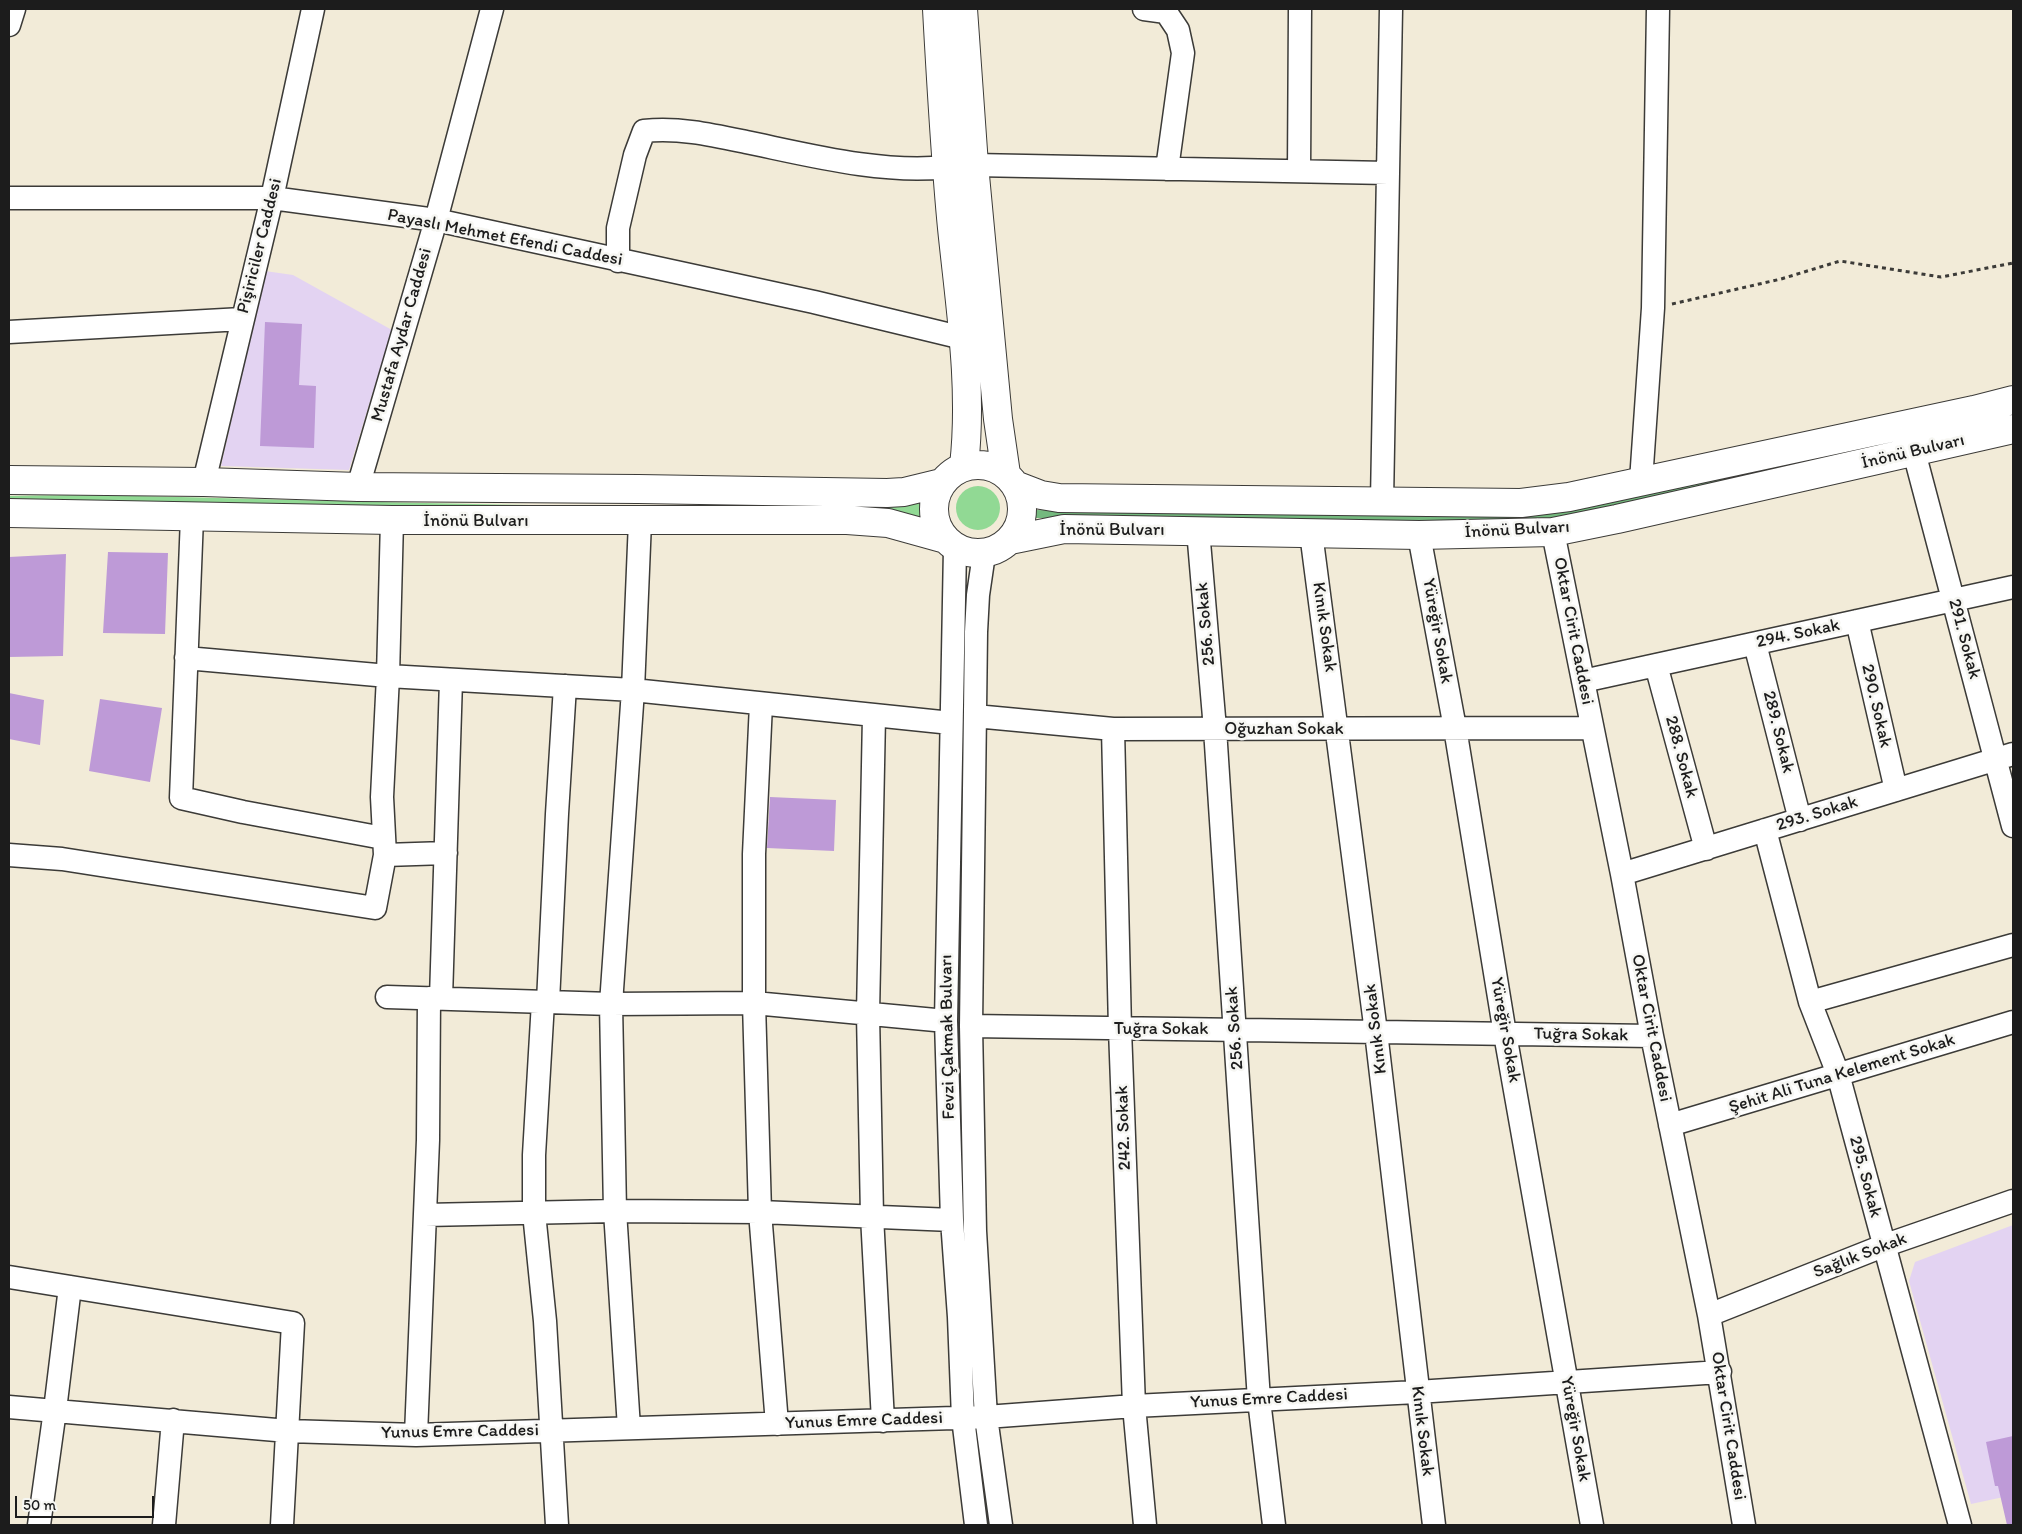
<!DOCTYPE html>
<meta charset="utf-8">
<style>
body{margin:0}
#map{position:relative;width:2022px;height:1534px;overflow:hidden;background:#f2ebd8;font-family:Itim,sans-serif}
canvas{display:block}
.frame{position:absolute;inset:0;border:10px solid #1c1c1c;pointer-events:none}
.scale{position:absolute;left:15px;top:1496px;width:139px;height:22px;box-sizing:border-box;border:2px solid #1c1c1c;border-top:0;padding-left:6px;font-size:15px;line-height:18px;white-space:nowrap;color:#1c1c1c;-webkit-text-stroke:4px #f6f6f2;paint-order:stroke}
</style>
<div id="map">
<canvas width="2022" height="1534"></canvas>
<div class="frame"></div>
<div class="scale">50 m</div>
</div>
<script>
const g = document.querySelector('canvas').getContext('2d');
g.lineJoin = 'round';
function fill(path, color) { g.fillStyle = color; g.fill(path, 'evenodd'); }
function trace(path, color, width, dash) { g.strokeStyle = color; g.lineWidth = width; g.lineCap = dash ? 'butt' : 'round'; g.setLineDash(dash || []); g.stroke(path); }
function drawText(font, color, halo, rows, align = 'center') {
  g.font = font + ' Itim,sans-serif'; g.lineWidth = 5; g.setLineDash([]); g.textBaseline = 'middle'; g.strokeStyle = halo; g.fillStyle = color; for (const [text, x, y, turn = 0] of rows) {
    g.save(); g.translate(x, y); g.rotate((+turn || 0) * Math.PI / 180); g.textAlign = isNaN(turn) ? turn : align; if (halo) g.strokeText(text, 0, 0); g.fillText(text, 0, 0); g.restore();
  }
}
fill(new Path2D(`
 M265 271 293 275 392 330 349 470 221 466Z
 M2013 1225V1495L1971 1504 1909 1281 1915 1262Z`), '#e3d3f2');
fill(new Path2D(`
 M956 508a22 22 0 1 1 44 0a22 22 0 1 1-44 0Z
 M9 496C91 494 174 497 256 499 477 504 699 512 920 498L921 521 603 512 9 502Z`), '#91d994');
fill(new Path2D(`
 M2013 409V417L1630 504 1536 521 1033 518 1032 510 1312 513H1535Z`), '#74b97e');
fill(new Path2D(`
 M265 322 302 324 299 385 316 386 314 448 260 446Z
 M108 552 168 553 165 634 103 633Z
 M66 554 63 656 9 657V557Z
 M9 693 44 700 40 745 9 739Z
 M100 699 162 708 150 782 89 771Z
 M770 797 836 800 834 851 767 848Z
 M2013 1436V1524L2007 1525 1998 1486H1995L1986 1442Z`), '#be9ad7');
const minor = new Path2D(`
 M1144 9 1166 12 1178 30 1183 53 1167 169
 M9 25 14 9
 M974 165 1388 173
 M1299 171 1300 9
 M9 198H272L436 220 814 302 963 338
 M618 261V228L635 155 644 131C678 127 713 135 746 142 809 155 882 174 946 167
 M9 332 242 319
 M1914 452 2013 826
 M1641 481 1653 308 1658 9
 M204 482 272 198 313 9
 M358 487 436 220 492 9
 M1382 501 1391 9
 M192 517 181 798 243 812 383 838
 M1198 530 1215 729 1259 1400 1274 1525
 M1553 532 1622 874 1652 1036 1709 1315 1744 1525
 M1311 533 1376 1032 1434 1525
 M1419 535 1455 728 1505 1034 1592 1525
 M955 548 946 1021 952 1220 959 1317 963 1418 976 1525
 M984 554 978 595 976 632 971 1026 975 1231 986 1417 1001 1525
 M1857 621 1896 790
 M1755 644 1800 820
 M186 658 388 676 633 690 951 723
 M1656 665 1706 849
 M1583 681 2013 587
 M761 704 754 854V1003L760 1212 777 1424
 M874 716 868 1014 872 1216 883 1421
 M975 716 1113 729 1592 728
 M1113 729 1120 1029 1134 1406 1145 1525
 M1765 830 1810 1002 1838 1074 1960 1525
 M9 855 62 859 375 908 385 855 382 797 388 676 392 520
 M385 855 446 853
 M1622 874 2013 754
 M387 997 611 1004 754 1003 946 1021
 M441 998 451 680
 M543 1002 534 1155V1213L545 1321 557 1525
 M548 1002 557 814 565 686
 M1810 1002 2013 945
 M971 1026 1652 1036
 M1670 1125 2013 1022
 M425 1215 615 1211 760 1212 952 1220
 M9 1277 293 1323 282 1525
 M1709 1315 1883 1246 2013 1201
 M9 1407 288 1431 416 1435 986 1417 1134 1406 1417 1392 1720 1372
 M629 1428 615 1211 611 1004 633 690 640 521
 M416 1435 428 1140 429 998
 M39 1525 55 1410 70 1287
 M164 1525 173 1420`);
const major = new Path2D(`
 M937 9C941 82 945 155 952 228 960 307 973 387 964 466
 M963 9 974 165 998 419 1006 474
 M934 509a44 44 0 1 1 88 0a44 44 0 1 1-88 0Z
 M9 480 204 482 358 487 638 489 887 493 904 492 941 483
 M1015 485 1041 495 1059 498 1521 503 1569 497 1974 410 2013 400
 M9 513 392 520H847L888 523 942 538
 M1010 540 1064 529 1419 535 1553 532 1617 519 2013 429`);
trace(minor, '#3c3b38', 25);
trace(major, '#3c3b38', 30);
trace(new Path2D(`
 M1672 304 1781 279 1840 261 1941 277 2013 263`), '#3c3b38', 3, [4, 4]);
trace(minor, '#fff', 22);
trace(major, '#fff', 28);
drawText('18px', '#1c1c1c', '#f6f6f2', [
 ["Payaslı Mehmet Efendi Caddesi",505,238,11],
 ["Pişiriciler Caddesi",260,246,-76],
 ["Mustafa Aydar Caddesi",402,335,-74],
 ["İnönü Bulvarı",1913,452,-13],
 ["İnönü Bulvarı",476,521],
 ["İnönü Bulvarı",1112,530],
 ["İnönü Bulvarı",1517,530,-3],
 ["256. Sokak",1206,624,-95],
 ["Kınık Sokak",1324,627,82],
 ["Yüreğir Sokak",1437,631,80],
 ["Oktar Cirit Caddesi",1573,631,79],
 ["294. Sokak",1798,634,-12],
 ["291. Sokak",1964,639,75],
 ["290. Sokak",1876,706,77],
 ["Oğuzhan Sokak",1284,729],
 ["289. Sokak",1778,732,76],
 ["288. Sokak",1681,757,75],
 ["293. Sokak",1817,814,-17],
 ["256. Sokak",1235,1028,-94],
 ["Oktar Cirit Caddesi",1651,1028,79],
 ["Tuğra Sokak",1161,1029],
 ["Kınık Sokak",1376,1029,-97],
 ["Yüreğir Sokak",1505,1030,80],
 ["Tuğra Sokak",1581,1035,1],
 ["Fevzi Çakmak Bulvarı",948,1037,-91],
 ["Şehit Ali Tuna Kelement Sokak",1842,1074,-17],
 ["242. Sokak",1124,1128,-92],
 ["295. Sokak",1865,1177,75],
 ["Sağlık Sokak",1860,1256,-21],
 ["Yunus Emre Caddesi",1269,1399,-3],
 ["Yunus Emre Caddesi",864,1421,-2],
 ["Oktar Cirit Caddesi",1728,1426,81],
 ["Yüreğir Sokak",1575,1429,80],
 ["Kınık Sokak",1422,1431,83],
 ["Yunus Emre Caddesi",460,1432,-1]
]);
</script>
